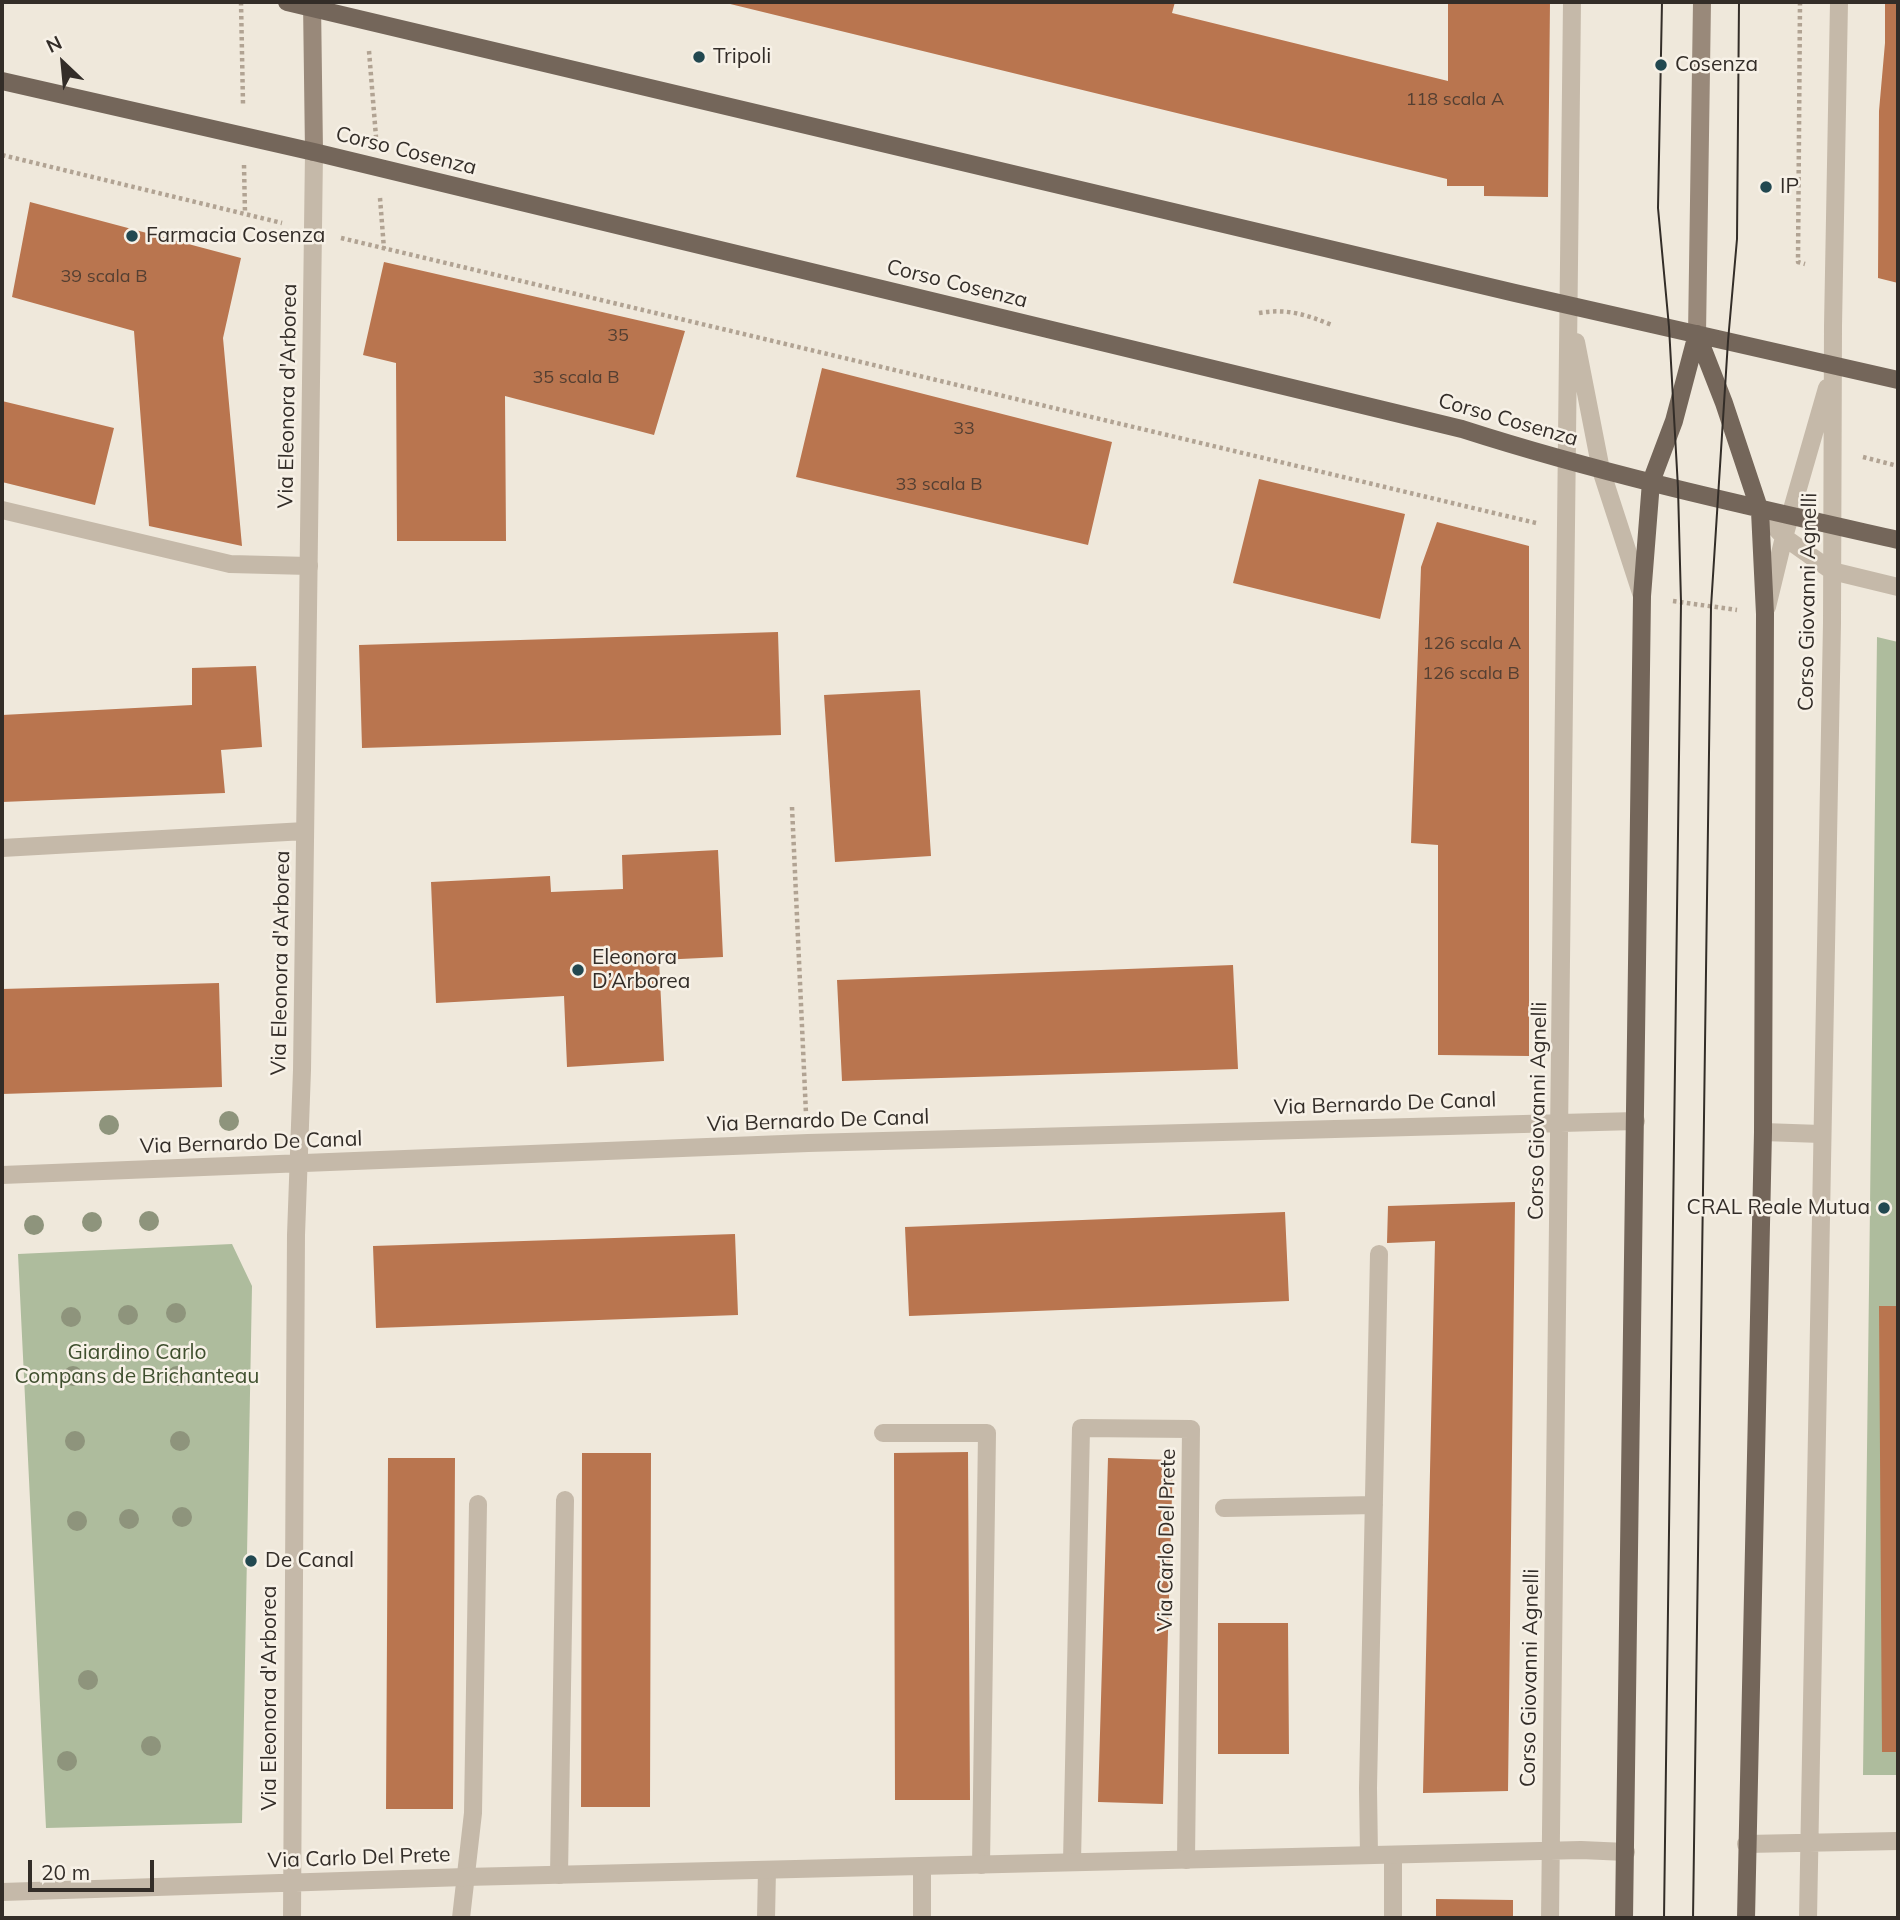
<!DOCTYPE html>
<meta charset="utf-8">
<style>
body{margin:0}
#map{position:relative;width:1900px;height:1920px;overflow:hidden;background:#efe8db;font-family:Mulish,sans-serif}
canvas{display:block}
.frame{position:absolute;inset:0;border:4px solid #332d28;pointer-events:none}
.north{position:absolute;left:28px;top:28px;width:70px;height:70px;-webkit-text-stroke:5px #f7f1e7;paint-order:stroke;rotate:334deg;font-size:19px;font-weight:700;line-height:28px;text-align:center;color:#332d28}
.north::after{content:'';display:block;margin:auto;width:24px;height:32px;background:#332d28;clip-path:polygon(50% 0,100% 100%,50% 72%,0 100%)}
.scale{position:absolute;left:28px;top:1860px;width:126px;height:32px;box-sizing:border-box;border:4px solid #332d28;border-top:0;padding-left:9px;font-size:21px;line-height:24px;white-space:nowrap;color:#332d28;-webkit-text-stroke:5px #f7f1e7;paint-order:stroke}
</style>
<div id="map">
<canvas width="1900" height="1920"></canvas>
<div class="frame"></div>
<div class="north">N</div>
<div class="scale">20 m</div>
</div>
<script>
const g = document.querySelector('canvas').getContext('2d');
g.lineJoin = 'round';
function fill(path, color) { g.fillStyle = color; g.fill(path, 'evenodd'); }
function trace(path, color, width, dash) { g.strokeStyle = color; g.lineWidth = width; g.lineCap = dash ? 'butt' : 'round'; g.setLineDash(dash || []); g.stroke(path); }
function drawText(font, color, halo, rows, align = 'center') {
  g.font = font + ' Mulish,sans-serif'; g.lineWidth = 5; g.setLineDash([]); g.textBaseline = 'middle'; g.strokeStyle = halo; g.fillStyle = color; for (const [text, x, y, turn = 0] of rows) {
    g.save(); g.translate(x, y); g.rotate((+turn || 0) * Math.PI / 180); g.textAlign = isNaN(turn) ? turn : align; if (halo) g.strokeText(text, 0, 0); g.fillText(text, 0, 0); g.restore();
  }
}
fill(new Path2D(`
 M1877 637 1898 642V1775H1863Z
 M232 1244 252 1286 242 1823 46 1828 18 1254Z`), '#aebc9d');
fill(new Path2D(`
 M722 2H1175L1172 13 1448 81V2H1550L1548 197 1484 196V186H1447V179Z
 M1885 2H1898V283L1878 278 1879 111 1885 43Z
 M30 202 241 258 223 338 242 546 149 526 134 331 12 297Z
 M384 262 685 331 654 435 505 396 506 541H397L396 363 363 355Z
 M822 368 1112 442 1088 545 796 477Z
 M2 401 114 428 95 505 2 482Z
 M1259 479 1405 514 1380 619 1233 583Z
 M1437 522 1529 546V1056L1438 1055V845L1411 843 1421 567Z
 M778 632 781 735 362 748 359 645Z
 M256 666 262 747 221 750 225 793 2 802V715L192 705V668Z
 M920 690 931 856 835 862 824 695Z
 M718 850 723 957 659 960 664 1061 567 1067 564 996 436 1003 431 882 550 876 551 892 623 889 622 855Z
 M1233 965 1238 1069 842 1081 837 980Z
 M219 983 222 1087 2 1094V989Z
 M1515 1202 1508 1791 1423 1793 1435 1241 1387 1243 1388 1206Z
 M1285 1212 1289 1301 909 1316 905 1227Z
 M735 1234 738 1315 376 1328 373 1246Z
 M1879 1306H1898V1752H1882Z
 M968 1452 970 1800H895L894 1453Z
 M582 1453H651L650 1807H581Z
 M388 1458H455L453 1809H386Z
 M1108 1458 1173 1460 1163 1804 1098 1802Z
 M1218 1623H1288L1289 1754H1218Z
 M1436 1899 1513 1900V1918H1436Z`), '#b9754f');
trace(new Path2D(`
 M241 2 243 104
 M1800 2 1798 262 1805 264
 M369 51 376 137
 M2 155 282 223
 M244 165 245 213
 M380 198 384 249
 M341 238 1536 523V525
 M1259 313C1287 308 1307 315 1332 325
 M1863 457 1898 466
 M1673 601 1737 610
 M792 807 806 1114`), '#b1a393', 4.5, [3.5, 3.5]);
trace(new Path2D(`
 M2 510 230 564 309 566
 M883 1433H987L981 1865
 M1224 1508 1374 1505
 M1369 1855 1368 1788 1379 1254
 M1072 1862 1081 1428 1191 1429 1186 1860
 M559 1875 565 1500
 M461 1918 473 1813 478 1504
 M766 1918 767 1870
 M1393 1918V1855`), '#c5b9a9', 18);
trace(new Path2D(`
 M1576 342 1601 470 1642 596
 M1760 511 1784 537 1832 571 1898 587
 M1767 607 1784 537 1827 388
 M2 848 305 831
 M1763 1132 1821 1134
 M2 1175 808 1143 1636 1121
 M1746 1844 1898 1841
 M2 1892 465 1877 1581 1850 1626 1852
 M292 1918 296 1235 302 1070 314 152
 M922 1918V1866
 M1550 1918 1572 2
 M1808 1918 1832 623 1833 326 1839 2`), '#c5b9a9', 18);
trace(new Path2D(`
 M312 2 314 152
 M1697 334 1702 2`), '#99897a', 18);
trace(new Path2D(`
 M287 2 1515 293 1898 380
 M2 81 314 152 1462 429C1605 475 1752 507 1898 540
 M1697 334 1724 403 1760 511 1765 614 1763 1132 1746 1918
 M1624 1918 1642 596 1651 482 1674 421 1697 334`), '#74665a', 18);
trace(new Path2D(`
 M1662 2 1658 208 1669 327 1678 488 1681 602 1664 1918
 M1693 1918 1711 607 1728 341 1737 239 1739 2`), '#332d28', 2);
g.fillStyle = '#8e947c';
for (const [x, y] of [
 [229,1121],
 [109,1125],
 [149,1221],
 [92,1222],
 [34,1225],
 [176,1313],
 [128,1315],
 [71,1317],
 [73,1376],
 [177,1376],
 [75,1441],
 [180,1441],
 [182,1517],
 [129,1519],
 [77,1521],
 [88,1680],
 [151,1746],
 [67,1761]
]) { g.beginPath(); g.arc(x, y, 10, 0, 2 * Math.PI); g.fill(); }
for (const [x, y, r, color] of [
 [699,57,7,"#224850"],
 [1661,65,7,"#224850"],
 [1766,187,7,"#224850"],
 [132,236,7,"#224850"],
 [578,970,7,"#224850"],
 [1884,1208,7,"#224850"],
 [251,1561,7,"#224850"]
]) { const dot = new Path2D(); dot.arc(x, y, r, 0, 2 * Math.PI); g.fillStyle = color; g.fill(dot); trace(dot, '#f7f1e7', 2.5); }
drawText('18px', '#543f32', null, [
 ["118 scala A",1455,100],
 ["39 scala B",104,277],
 ["35",618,336],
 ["35 scala B",576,378],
 ["33",964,429],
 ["33 scala B",939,485],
 ["126 scala A",1472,644],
 ["126 scala B",1471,674]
]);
drawText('21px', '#332d28', '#f7f1e7', [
 ["Tripoli",713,57],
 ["Cosenza",1675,65],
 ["IP",1780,187],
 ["Farmacia Cosenza",146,236],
 ["Eleonora",592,958],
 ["D’Arborea",592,982],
 ["CRAL Reale Mutua",1870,1208,"right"],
 ["De Canal",265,1561]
], 'left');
drawText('21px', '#332d28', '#f7f1e7', [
 ["Corso Cosenza",406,151,14],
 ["Corso Cosenza",957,284,14],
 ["Via Eleonora d'Arborea",288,396,-89],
 ["Corso Cosenza",1508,420,16],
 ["Corso Giovanni Agnelli",1808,602,-89],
 ["Via Eleonora d'Arborea",281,963,-89],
 ["Via Bernardo De Canal",1385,1104,-2],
 ["Corso Giovanni Agnelli",1538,1111,-89],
 ["Via Bernardo De Canal",818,1121,-2],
 ["Via Bernardo De Canal",251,1143,-2],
 ["Via Carlo Del Prete",1167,1540,-89],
 ["Corso Giovanni Agnelli",1530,1678,-89],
 ["Via Eleonora d'Arborea",270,1698,-90],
 ["Via Carlo Del Prete",359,1858,-2]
]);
drawText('21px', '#3f4f2e', '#f7f1e7', [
 ["Giardino Carlo",137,1353],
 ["Compans de Brichanteau",137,1377]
]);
</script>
